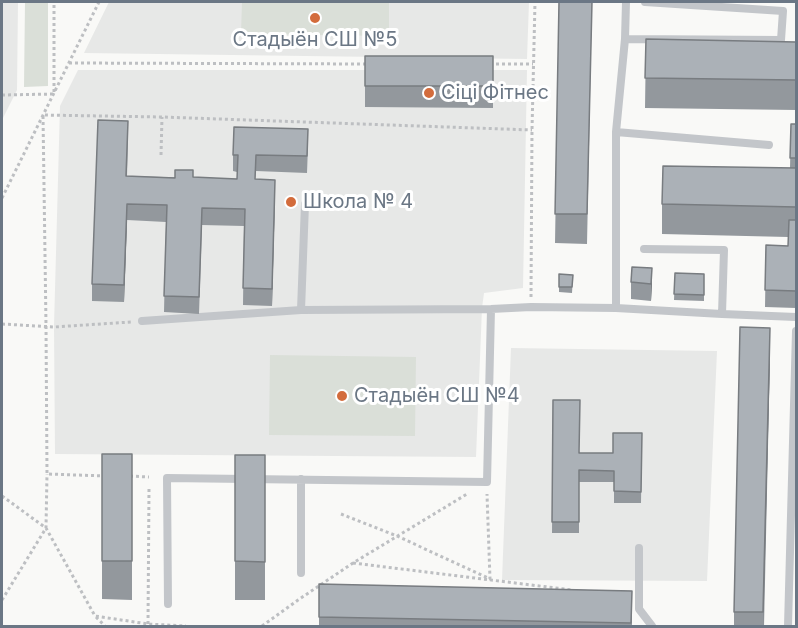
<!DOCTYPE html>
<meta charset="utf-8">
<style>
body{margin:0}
#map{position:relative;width:798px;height:628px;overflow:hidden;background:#f9f9f7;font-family:Inter,sans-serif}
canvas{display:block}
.frame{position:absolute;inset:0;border:3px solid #6b7785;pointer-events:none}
</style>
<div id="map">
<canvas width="798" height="628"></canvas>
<div class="frame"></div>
</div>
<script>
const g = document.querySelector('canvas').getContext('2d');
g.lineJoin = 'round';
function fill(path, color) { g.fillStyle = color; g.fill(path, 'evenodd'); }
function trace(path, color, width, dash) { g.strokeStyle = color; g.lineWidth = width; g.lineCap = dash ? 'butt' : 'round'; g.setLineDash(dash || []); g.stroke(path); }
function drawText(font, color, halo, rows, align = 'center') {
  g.font = font + ' Inter,sans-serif'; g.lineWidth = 6; g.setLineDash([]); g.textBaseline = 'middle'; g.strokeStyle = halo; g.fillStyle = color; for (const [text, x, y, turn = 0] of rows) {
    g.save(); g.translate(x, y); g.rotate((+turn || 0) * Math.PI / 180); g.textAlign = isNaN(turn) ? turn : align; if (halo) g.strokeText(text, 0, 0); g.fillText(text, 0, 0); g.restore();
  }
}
fill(new Path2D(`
 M2 2H18L17 90 2 120Z
 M109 2H529L527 59 84 53Z
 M78 70H527L523 288 484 293 482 308 476 457 55 454 54 326 60 106Z
 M511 348 717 351 707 581 502 580Z`), '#e7e8e7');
fill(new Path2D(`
 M25 2H48V86L24 87Z
 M242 2H389V36L241 34Z
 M270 355 416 357 415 436 269 435Z`), '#dadfd8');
trace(new Path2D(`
 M69 63 369 64
 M490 64H533
 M2 95 54 94V2
 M161 155 162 117
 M2 198 99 2
 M531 297 532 130 535 2
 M2 324 54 327 131 322
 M106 476 47 474 46 325 43 115 162 117 532 130
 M130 476 149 477
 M2 496 46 528 95 616 148 624 186 626
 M341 514 397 536 490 579 487 494
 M353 563 572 590
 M2 600 46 528 47 474
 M96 617 105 626
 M148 624 149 489
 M262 626 298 600 353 563 467 494`), '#bdbfc2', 3, [3, 3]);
trace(new Path2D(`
 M625 39 781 40 783 11 645 2
 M616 132 769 145
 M644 249 724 250 722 314
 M616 308V132L625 39 626 2
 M301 310 305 204
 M142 321 301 310 491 309 531 307 616 308 722 314 796 317
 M639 548V609L652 626
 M301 573V479
 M168 604 167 478 487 482 491 309
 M788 626 796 331`), '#c3c6ca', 8);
fill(new Path2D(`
 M559 2H592L587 244 555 243Z
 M646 39 796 42V110L645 108Z
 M365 56H493V108L365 107Z
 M791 124H796V308L765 307 766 245 788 246V237L662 234V204L790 168Z
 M128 138 127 176 237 179V172L233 171V155L308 146 307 173 256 171 255 179 275 196 272 306 243 305 244 226 202 225 199 314 164 312 166 222 127 220 124 302 92 301V284Z
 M675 273 704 274V301L674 300Z
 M559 274 573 275 572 293 559 292Z
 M631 282 652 284 651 301 631 299Z
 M770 357 764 627H734V612Z
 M553 400 580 453H613L642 433 641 503H614V482H579V533H552Z
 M102 454H132V600L102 599Z
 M235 455H265V600H235Z
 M319 584 632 591V627H319Z`), '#93989d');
fill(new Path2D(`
 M275 180V196L272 306V289Z
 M127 204V220L124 302V285Z
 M652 268V284L651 301V284Z
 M770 328V357L763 627V612Z`), '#787c80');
const building = new Path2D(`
 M559 2H592L587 214H555Z
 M646 39 796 42V80L645 78Z
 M365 56H493V86H365Z
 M98 120 128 121 126 176 175 178V170H193V177L237 179 238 155H233L234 127 308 129 307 156 256 155 255 179 275 180 272 289 243 288 245 209 202 208 199 297 164 296 167 205 127 204 124 285 92 284Z
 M791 124H796V158H790Z
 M663 166 796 168V207L662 204Z
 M789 220H796V291L765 290 766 245 788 246Z
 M632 267 652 268 651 284 631 282Z
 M675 273 704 274V295L674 294Z
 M559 274 573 275 572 287H559Z
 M740 327 770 328 763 612H734Z
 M553 400H580L579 453H613V433H642L641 492 614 491V471L579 470V522H552Z
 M102 454H132V561H102Z
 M235 455H265V562L235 561Z
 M319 584 632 591 631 623 319 617Z`);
fill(building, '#abb1b7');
trace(building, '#787c80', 1.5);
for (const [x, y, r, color] of [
 [315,18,6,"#d36c3c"],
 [429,93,6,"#d36c3c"],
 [291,202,6,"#d36c3c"],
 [342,396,6,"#d36c3c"]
]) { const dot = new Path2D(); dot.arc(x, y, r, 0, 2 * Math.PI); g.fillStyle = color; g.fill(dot); trace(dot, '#fff', 2); }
drawText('20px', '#6b7785', '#fff', [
 ["Стадыён СШ №5",315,40,"center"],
 ["Сіці Фітнес",441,93],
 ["Школа № 4",303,202],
 ["Стадыён СШ №4",354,396]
], 'left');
</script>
